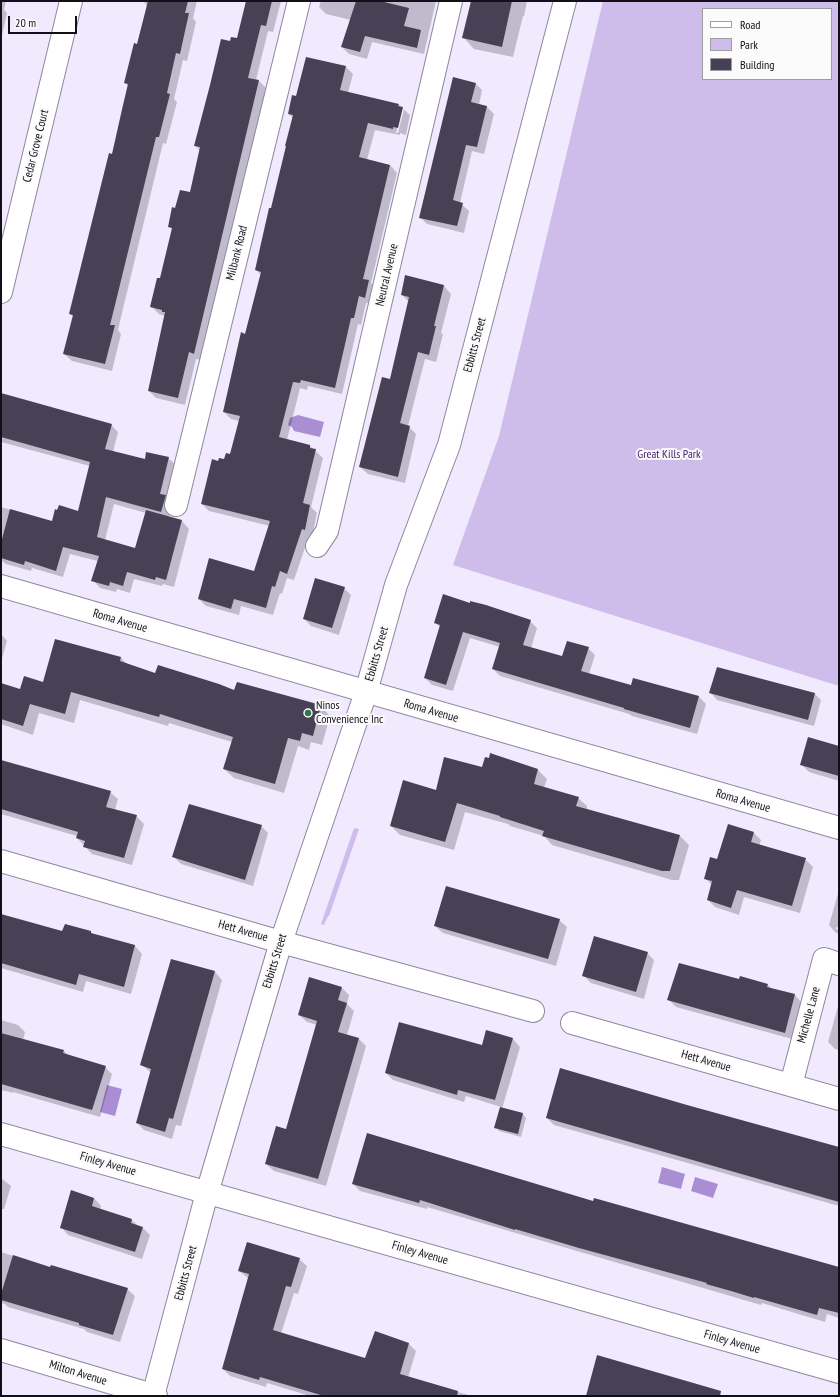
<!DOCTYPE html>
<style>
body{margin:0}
#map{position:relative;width:840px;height:1397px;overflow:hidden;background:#f1eaff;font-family:"PT Sans Narrow",sans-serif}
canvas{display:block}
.frame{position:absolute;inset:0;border:2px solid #120f18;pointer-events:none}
.legend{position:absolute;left:702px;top:8px;width:130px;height:72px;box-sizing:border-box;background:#fbfbfb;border:1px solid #9e9da0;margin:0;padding:5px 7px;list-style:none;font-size:12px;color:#120f18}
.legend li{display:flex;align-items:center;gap:8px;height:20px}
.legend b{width:20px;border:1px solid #9e9da0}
.scale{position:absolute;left:8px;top:16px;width:69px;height:18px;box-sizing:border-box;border:2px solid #120f18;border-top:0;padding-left:5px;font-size:12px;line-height:14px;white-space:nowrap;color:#120f18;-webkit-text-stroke:3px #fbfbfb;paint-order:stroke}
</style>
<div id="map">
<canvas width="840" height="1397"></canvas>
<div class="frame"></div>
<ul class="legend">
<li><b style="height:5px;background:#fff"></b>Road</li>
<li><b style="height:11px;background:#cebceb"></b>Park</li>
<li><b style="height:11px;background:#484054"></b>Building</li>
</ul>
<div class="scale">20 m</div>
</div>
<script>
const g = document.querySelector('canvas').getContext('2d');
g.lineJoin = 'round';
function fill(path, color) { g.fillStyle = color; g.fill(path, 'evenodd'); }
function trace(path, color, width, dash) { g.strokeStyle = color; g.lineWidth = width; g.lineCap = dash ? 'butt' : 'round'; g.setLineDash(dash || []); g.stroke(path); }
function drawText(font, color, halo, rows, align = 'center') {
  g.font = font + ' "PT Sans Narrow",sans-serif'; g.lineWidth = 4; g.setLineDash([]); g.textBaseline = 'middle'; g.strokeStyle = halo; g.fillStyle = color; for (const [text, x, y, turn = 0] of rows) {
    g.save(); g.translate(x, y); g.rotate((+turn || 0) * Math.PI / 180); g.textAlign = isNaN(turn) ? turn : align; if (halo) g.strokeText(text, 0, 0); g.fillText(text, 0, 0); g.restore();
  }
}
fill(new Path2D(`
 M603 1H839V686L453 565 499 436ZM703 9H831V79H703Z
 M354 828 359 829 329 916H328L324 925 321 924Z`), '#cebceb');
fill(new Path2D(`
 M298 415 324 422 320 437 294 431 292 427 288 425 290 418Z
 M107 1085 122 1089 115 1116 100 1112Z
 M662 1167 685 1174 681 1189 658 1183Z
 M695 1177 718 1184 713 1198 691 1191Z`), '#aa8ed4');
fill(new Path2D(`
 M1 1H6L4 10 7 13 1 40Z
 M145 1H197L193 18 196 22 187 61 183 60 174 99 177 102 166 144 163 143 122 313 118 330 121 334 112 371 72 361 64 354 74 317 70 314 112 155 128 86 125 83 138 45 147 6 144 2Z
 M247 1H281L273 32 268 31 256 80 259 81 266 88 201 360 196 359 185 405 156 398 149 391 165 316 159 314 152 307 161 280 173 230 169 226 176 209 190 194 200 151 195 145 230 42 238 40Z
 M321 1H436L424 54 372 42 367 59 349 54 342 47 351 20 326 14 319 7Z
 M473 1H527L524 16H523L513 57 474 49 463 37Z
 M346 67 353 74 348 93 398 104 410 115 406 135 400 133V135L375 130 367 160 390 165 397 173 371 283 376 288 373 304 366 303 361 325 358 324 342 394 308 386 307 390 300 388 287 440 310 446 323 458 311 507 317 513 312 537 309 536 294 580 287 578 282 594 280 593 273 615 241 606 239 615 206 606 199 599 255 572 270 526 209 511 202 504 219 462 225 460 230 455 239 421 231 419 224 412 261 275 256 270 272 210 293 118 289 114 297 97ZM402 109H404L398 133H396Z
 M475 83 482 90 479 105 487 107 494 114 484 154 472 151 460 203 469 211 464 233 427 224 420 217Z
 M444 286 451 294 441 333 443 334 436 362 425 359 408 426 416 434 405 483 368 474 360 467 390 381 409 302 402 295Z
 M1 394 111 425 118 432 113 452 145 460 168 458 176 465 172 504 169 518 182 521 189 529 174 587 163 584 162 586 134 579 130 593 117 589 116 592 100 588 93 580 98 561 70 554 63 577 32 568 31 571 6 564 1 560V547L3 540 1 539V507L53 522 79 512 90 466 1 442ZM114 504 146 513 136 549 105 540Z
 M344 588 351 595 339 635 311 626 304 619Z
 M530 621 537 628 531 648 563 658 588 648 595 655 589 674 631 687 699 697 706 704 697 734 632 716 629 714 500 676 493 669 500 647 470 638 453 691 432 685 425 678 440 627 435 622Z
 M1 634 7 641 1 662Z
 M121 658 128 665 156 674 235 691 238 683 321 706 330 716 322 745 311 742 309 750 298 746 284 793 234 778 224 769 232 742 169 723 168 726 80 700 74 723 39 713 33 735 1 724V690H20Z
 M718 668 815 694 821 700 814 726 717 700 711 693Z
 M839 747V781L809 772 802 765Z
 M491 755 538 770 547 779 544 788 578 798 587 806V809L680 836 689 845 679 880H672L552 845 544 836 510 826 508 824 465 812 454 850 400 835 391 826 437 791 483 768 489 759Z
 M1 761 110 792 118 799 115 810 136 816 144 824 132 865 92 854 77 838V836L1 814Z
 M261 826 268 833 253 886 181 864 174 857Z
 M754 833 761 840 759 846 805 859 813 867 800 913 744 897 739 915 715 907 708 900 712 885 705 878 718 861Z
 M839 890V928L836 927V929L839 930V933H836L829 925Z
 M1 915 63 932H91L93 935 135 946 142 954 131 994 86 981 83 992 1 968Z
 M559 920 567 927 556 966 443 933 435 926Z
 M647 953 654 960 644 999 591 983 584 976Z
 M215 972 222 980 181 1126 176 1125 172 1139 144 1130 137 1123 151 1073 142 1065Z
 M310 978 342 988 349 995 347 1004 354 1011 347 1035 359 1039 366 1046 326 1186 274 1171 266 1164 287 1131 317 1025 307 1022 299 1015Z
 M740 978 768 985 772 989 795 995 802 1003 792 1039 676 1007 669 1000 739 980Z
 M839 1003V1050L835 1049 828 1042Z
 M1 1020 18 1025 25 1032 23 1040 64 1051 69 1056 105 1067 112 1074 100 1117 13 1092V1093L1 1090Z
 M513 1039 520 1047 502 1109 523 1114 526 1118 521 1137 499 1131 496 1127 501 1107 466 1096 464 1102 393 1080 386 1073Z
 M547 1118 839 1148V1206L554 1125Z
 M1 1178 11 1186 4 1209H1Z
 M353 1184 593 1202 839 1268V1318L827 1314 825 1322 762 1303 761 1305 427 1207V1209L360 1191Z
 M72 1192 94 1198 101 1206 100 1210 132 1220 138 1226 143 1228 150 1235 142 1259 68 1235 61 1227Z
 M1 1252 51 1268 127 1289 135 1296 120 1342 87 1332 84 1329 8 1307 5 1304 1 1303Z
 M299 1259 307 1266 298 1294 294 1293 281 1334 366 1360 375 1333 409 1344 416 1351 408 1378 472 1396H310L267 1383 266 1387 230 1376 223 1369 249 1279 239 1271Z`), '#0003');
fill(new Path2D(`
 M148 1H188L185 13H189L180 54 176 53 167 93 170 94 159 137H156L115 305 110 325H115L105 364 63 354 73 315 69 314 109 153 112 154 123 105 128 84 124 83 134 43 137 44Z
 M246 1H272L266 26 261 25 248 78 259 80 194 354 189 352 178 398 148 391 165 312H162V310L150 307 157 278H160L172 228 168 227 172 207 175 208 180 190 190 192 200 147 194 146 210 85 221 39 230 41 231 37 237 38Z
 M356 1H380L409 8 404 26 421 30 417 48 365 36 360 52 341 47Z
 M471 1H512L502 47 462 38Z
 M306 57 346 66 340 90 399 104 398 106 403 107 398 128 393 127V129L368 123 359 157 390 165 363 279 369 280 365 298 359 296 354 318H351L335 388 301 380 300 383 293 382 279 437 310 445V448L316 449 303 503 310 505 305 530 302 529 287 574 280 571 275 587 272 586 266 608 234 599 231 609 198 599 209 558 254 571 270 521 201 504 212 459 218 461 219 458 224 459 226 453 230 454 240 416 223 412 241 332 245 334 261 272 255 270 269 208H271L286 146H285L293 115 288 114 292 95 296 96Z
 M453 77 476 83 471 102 487 106 477 147 466 145 453 200 463 203 457 226 419 218Z
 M405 275 444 285 434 326H436L429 355 418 352 400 423 410 426 398 477 359 467 382 377 390 379 409 297 401 295Z
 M1 393 112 424 105 449 145 459 146 452 169 457 160 494 166 495 161 512 106 497 97 537 135 548 146 510 182 520 166 580 156 577 155 580 127 572 123 586 110 582 109 586 91 581 99 556 63 547 56 571 25 561 24 565 1 558V543L10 509 52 521 55 509 57 510 59 505 78 511 90 462 1 437Z
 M315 578 345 587 332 628 303 619Z
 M443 594 470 603V601L486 605 531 620 523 645 562 656 567 641 589 647 581 671 631 685 633 678 699 696 690 728 624 709V708L492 669 500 643 463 632 446 685 424 678 440 625 434 623Z
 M55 639 121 657 120 661 155 673 158 665 219 684 234 690 237 682 321 705 313 736 302 733 300 741 288 738 275 784 223 769 233 737 160 714 159 717 71 692 65 714 30 704 23 726 1 719V683L20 689 24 676 43 682Z
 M717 667 815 693 808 720 709 693Z
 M808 737 839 746V776L800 765Z
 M490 753 538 769 534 784 579 797 576 806 680 835 670 871H662L542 836 544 831 500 817V816L457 803 445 842 390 826 403 780 436 790 444 757 482 767 485 757 489 758Z
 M1 760 111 791 106 807 137 815 124 858 83 847 85 841 76 838 78 832 1 809Z
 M189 804 262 825 245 880 172 857Z
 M728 824 754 832 751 842 806 858 792 906 737 890 731 908 707 900 712 881 704 879 710 857 717 859Z
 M446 886 560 919 548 959 434 926Z
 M1 914 62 931 65 924 91 931V933L135 945 124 987 79 974 76 985 1 963Z
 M594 936 648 952 636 992 582 976Z
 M171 959 215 971 173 1119 169 1118 165 1132 136 1123 151 1069 140 1065Z
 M679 963 739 979 740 976 768 984 767 987 795 994 785 1033 667 1000Z
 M309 977 342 987 338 1000 347 1003 338 1032 359 1038 318 1179 265 1164 276 1126 286 1129 317 1021 298 1015Z
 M399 1022 482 1045 486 1030 513 1038 495 1100 458 1090 457 1095 385 1073Z
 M1 1033 64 1050 63 1053 106 1066 92 1110 1 1084Z
 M560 1068 687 1105 839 1147V1202L546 1118Z
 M500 1107 523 1113 518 1134 494 1128Z
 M367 1133 593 1201 594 1198 839 1267V1313L819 1308 817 1315 754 1297V1298L731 1291 706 1284 707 1283 579 1248 515 1229V1230L420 1200 419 1203 352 1184Z
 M71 1190 94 1198 92 1206 132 1219 131 1223 143 1227 135 1252 60 1228Z
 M247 1242 300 1258 291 1287 286 1286 273 1330 365 1358 375 1331 409 1343 400 1374 458 1391 457 1396H324L260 1377 259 1380 222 1369 249 1274 238 1271Z
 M13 1255 50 1267 51 1265 128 1288 113 1335 79 1325V1323L1 1300V1294Z
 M597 1355 721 1391 720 1396H586Z`), '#484054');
const minor = new Path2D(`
 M1 292 71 1
 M176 505 299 1
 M317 546 327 531 451 1
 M1 586 839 828
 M1 861 281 942 533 1011
 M572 1023 839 1099
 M791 1085 824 959 839 964
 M1 1134 839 1372
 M1 1350 156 1396`);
const tertiary = new Path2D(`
 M153 1396 207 1193 281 942 366 692 396 585 449 445 565 1`);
trace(minor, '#8e869d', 24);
trace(tertiary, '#8e869d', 24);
trace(minor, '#fff', 22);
trace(tertiary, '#fff', 22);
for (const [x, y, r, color] of [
 [308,713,4,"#2c7948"]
]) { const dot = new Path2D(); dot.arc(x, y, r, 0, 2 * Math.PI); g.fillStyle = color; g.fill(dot); trace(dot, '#fbfbfb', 1.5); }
drawText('12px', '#120f18', '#fbfbfb', [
 ["Cedar Grove Court",36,146,-76],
 ["Milbank Road",237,253,-76],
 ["Neutral Avenue",387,275,-77],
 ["Ebbitts Street",475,345,-75],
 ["Roma Avenue",120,621,16],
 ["Ebbitts Street",377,654,-74],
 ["Roma Avenue",431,711,16],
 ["Roma Avenue",743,801,16],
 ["Hett Avenue",243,931,16],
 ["Ebbitts Street",275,961,-73],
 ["Michelle Lane",809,1015,-75],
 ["Hett Avenue",706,1061,16],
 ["Finley Avenue",108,1164,16],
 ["Finley Avenue",420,1253,16],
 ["Ebbitts Street",186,1273,-75],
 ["Finley Avenue",732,1342,16],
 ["Milton Avenue",78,1373,17]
]);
drawText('12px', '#42196b', '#fbfbfb', [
 ["Great Kills Park",669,455]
]);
drawText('12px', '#120f18', '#fbfbfb', [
 ["Ninos",316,706],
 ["Convenience Inc",316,720]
], 'left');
</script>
